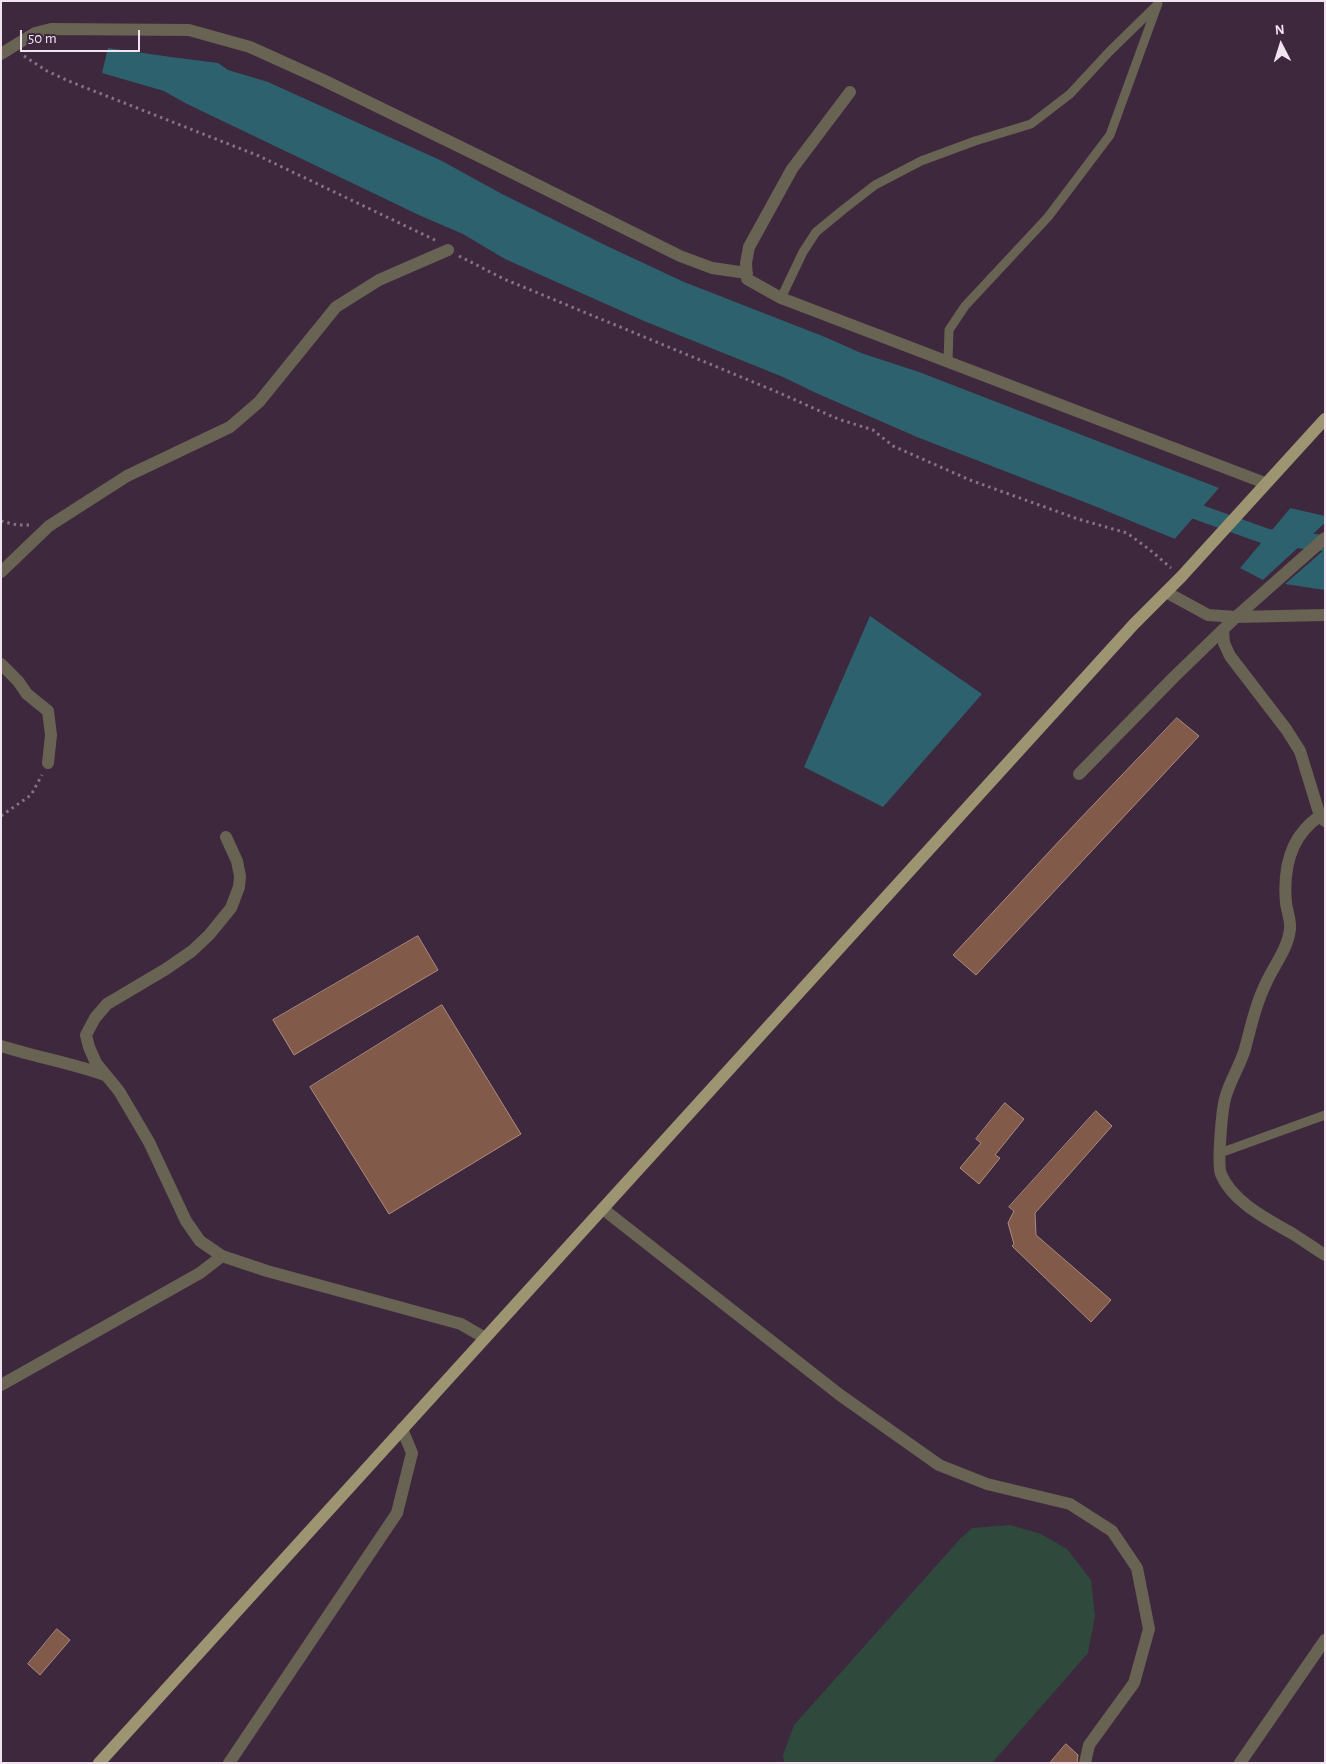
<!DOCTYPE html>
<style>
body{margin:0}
#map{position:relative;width:1326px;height:1764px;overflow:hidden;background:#3e283d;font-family:"Alegreya Sans",sans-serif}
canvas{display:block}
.frame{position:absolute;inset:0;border:2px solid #f2e3f0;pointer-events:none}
.north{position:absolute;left:1256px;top:20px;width:50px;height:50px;-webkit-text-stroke:4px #3e283d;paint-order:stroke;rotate:355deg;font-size:14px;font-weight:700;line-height:20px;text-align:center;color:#f2e3f0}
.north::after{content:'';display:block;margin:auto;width:18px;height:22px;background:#f2e3f0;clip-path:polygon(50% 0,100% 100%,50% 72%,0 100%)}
.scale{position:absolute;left:20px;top:30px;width:120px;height:22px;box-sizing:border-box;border:2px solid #f2e3f0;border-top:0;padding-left:6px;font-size:15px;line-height:18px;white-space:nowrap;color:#f2e3f0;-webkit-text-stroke:4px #3e283d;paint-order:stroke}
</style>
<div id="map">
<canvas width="1326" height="1764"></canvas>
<div class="frame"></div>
<div class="north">N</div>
<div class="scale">50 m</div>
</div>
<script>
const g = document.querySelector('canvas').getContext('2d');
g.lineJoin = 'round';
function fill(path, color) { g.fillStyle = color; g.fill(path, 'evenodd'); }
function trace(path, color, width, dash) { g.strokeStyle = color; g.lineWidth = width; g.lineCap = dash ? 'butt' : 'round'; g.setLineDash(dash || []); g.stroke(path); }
fill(new Path2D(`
 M1010 1525 1041 1534 1067 1549 1091 1580 1095 1616 1088 1653 992 1763H784L783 1755 794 1725 960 1539 972 1528Z`), '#2f493c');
fill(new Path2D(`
 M108 48 171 57 218 63 228 70 268 82 442 161 502 194 609 247 684 282 825 337 861 353 919 372 1219 488 1175 539 1092 505 917 437 816 393 783 377 644 321 505 259 463 234 421 216 185 103 164 91 102 73Z
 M1290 508 1325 516V523L1263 580 1240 568Z
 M1325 549V590L1285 584Z
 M870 616 982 694 883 807 804 767Z`), '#2e616e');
fill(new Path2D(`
 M1221 486V490L1177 541H1173Z
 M1288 506H1292L1238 570V567Z
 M1325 523V527L1264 582H1261Z`), '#3e283d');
trace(new Path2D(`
 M1178 505 1268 537 1325 543`), '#2e616e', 16);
const building = new Path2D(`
 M1177 718 1199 736 976 975 953 955 1076 823Z
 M418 936 438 970 294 1055 273 1020Z
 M442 1005 521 1134 389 1214 310 1087Z
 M1005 1103 1024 1119 995 1155 1000 1158 979 1184 960 1168 981 1143 976 1139Z
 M1096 1111 1112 1126 1035 1213 1036 1235 1111 1300 1091 1322 1012 1246 1014 1244 1008 1223 1014 1211 1009 1207Z
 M57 1629 70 1640 40 1675 28 1664Z
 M1066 1744 1078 1755 1077 1763H1050Z`);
fill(building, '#815a49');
trace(building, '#ad8b7c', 1);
trace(new Path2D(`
 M24 56 47 71 71 82 259 156 437 241
 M459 256 504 279 775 391 838 419 873 430 893 446 970 480 1078 519 1127 533 1150 550 1171 568
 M1 521 17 525H30
 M1 816 31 795 42 775`), '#857283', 3, [2.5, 4]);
trace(new Path2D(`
 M781 298 803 252 816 232 844 209 875 185 921 161 975 141 1031 124 1070 94 1109 52 1158 4
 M948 362 949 330 965 306 1048 217 1110 135 1157 6
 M1220 1153 1325 1115`), '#686352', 9);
trace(new Path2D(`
 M1 54 35 33 51 29 189 30 250 47 323 80 485 159 680 256 712 268 747 273
 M850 92 792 169 749 247 746 263 747 279 781 298 1265 483
 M1 572 49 526 127 476 230 427 259 402 336 307 379 280 448 250
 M1166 592 1208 615 1236 617 1325 615
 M1223 630 1224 643 1230 656 1286 729 1300 751 1320 816 1325 821
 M1 664 18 681 27 694 48 711 51 735 48 763
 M1079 774 1174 677 1236 617 1325 538
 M1320 816C1290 836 1283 869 1286 903 1287 911 1291 921 1290 929 1288 948 1275 964 1267 981 1256 1003 1251 1026 1245 1049 1240 1066 1229 1082 1225 1099 1222 1110 1217 1165 1221 1174 1232 1202 1269 1220 1293 1234 1304 1241 1314 1248 1325 1255
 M226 837 237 861 240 876 239 887 231 908 209 935 192 951 166 969 107 1004 95 1018 86 1035 89 1047 96 1063 119 1091 149 1142 186 1221 200 1241 222 1256 267 1271 461 1324 485 1338
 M1 1046C36 1057 71 1063 105 1075
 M603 1209 840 1395 939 1465 987 1484 1070 1504 1112 1531 1137 1568 1149 1629 1134 1683 1089 1745 1085 1763
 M1 1385 200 1273 222 1256
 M229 1763 397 1513 412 1453 402 1429
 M1240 1763 1325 1640`), '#686352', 12);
trace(new Path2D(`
 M99 1763 1134 624 1181 577 1325 419`), '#9d9471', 12);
</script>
